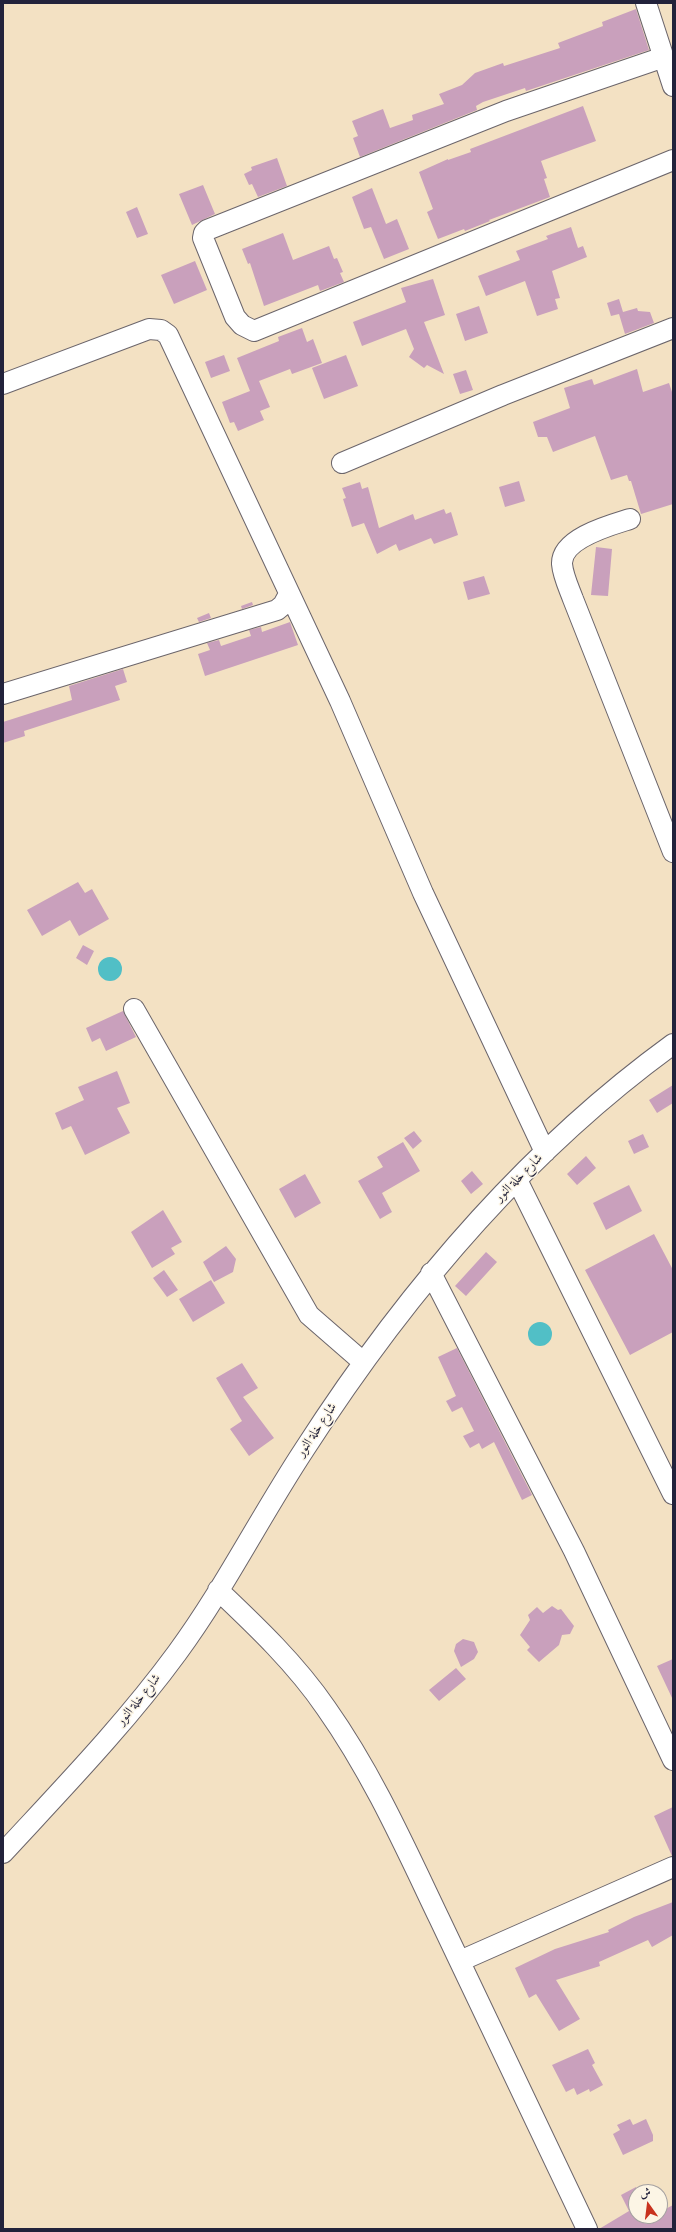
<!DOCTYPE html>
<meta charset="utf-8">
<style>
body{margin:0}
#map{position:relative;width:676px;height:2232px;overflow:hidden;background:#f3e1c3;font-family:"Libre Bodoni",Amiri,serif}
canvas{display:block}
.frame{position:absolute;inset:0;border:4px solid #22223b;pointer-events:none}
.north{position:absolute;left:628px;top:2184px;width:40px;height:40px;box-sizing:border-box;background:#fcf5e5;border:1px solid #a5a1a1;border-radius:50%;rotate:346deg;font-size:11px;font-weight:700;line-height:16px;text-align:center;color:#22223b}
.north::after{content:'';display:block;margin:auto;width:14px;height:18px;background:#c8321e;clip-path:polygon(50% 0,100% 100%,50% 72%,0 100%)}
</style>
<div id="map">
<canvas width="676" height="2232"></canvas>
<div class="frame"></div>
<div class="north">ش</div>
</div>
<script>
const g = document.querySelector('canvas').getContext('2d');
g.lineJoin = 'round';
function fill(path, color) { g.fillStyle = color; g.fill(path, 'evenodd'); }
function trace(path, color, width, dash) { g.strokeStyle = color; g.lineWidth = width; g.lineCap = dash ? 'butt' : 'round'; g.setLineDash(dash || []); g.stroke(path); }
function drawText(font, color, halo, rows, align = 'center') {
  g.font = font + ' "Libre Bodoni",Amiri,serif'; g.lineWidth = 3; g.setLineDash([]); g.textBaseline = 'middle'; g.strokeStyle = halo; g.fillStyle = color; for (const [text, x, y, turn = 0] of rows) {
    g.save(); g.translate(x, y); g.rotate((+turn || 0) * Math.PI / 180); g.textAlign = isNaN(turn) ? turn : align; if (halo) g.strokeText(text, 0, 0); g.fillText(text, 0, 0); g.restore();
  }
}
fill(new Path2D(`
 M98 969a12 12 0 1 1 24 0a12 12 0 1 1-24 0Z
 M528 1334a12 12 0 1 1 24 0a12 12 0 1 1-24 0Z`), '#51bfc6');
fill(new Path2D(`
 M636 9 649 50 526 91 525 88 483 102 476 106 477 110 360 157 353 138 358 136 352 121 383 109 390 128 413 120 412 115 444 104 439 94 462 85 475 73 503 63 504 66 560 48 558 43 603 26 602 22Z
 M583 106 596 141 541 161 547 178 544 179 550 197 489 220 490 221 465 231 464 229 438 239 427 212 433 209 419 172 448 159V160L471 152 470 149Z
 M277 158 287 186 258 197 252 184 249 185 244 174 252 170 251 167Z
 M203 185 215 214 192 225 179 194Z
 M372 188 386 224 397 219 409 249 384 259 371 227 364 229 352 197Z
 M137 207 148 234 137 238 126 212Z
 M571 227 578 248 583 246 587 257 552 271 560 298 555 299 558 309 537 316 525 281 486 296 478 276 520 260 516 251 548 239 546 236Z
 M283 233 293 260 329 246 334 259 337 258 343 272 340 273 344 282 320 291 318 285 264 306 250 263 248 264 242 249Z
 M195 261 207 290 174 304 161 275Z
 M433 279 445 315 424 322 444 374 427 365 424 368 409 357 414 349 406 329 362 346 353 322 406 302 401 288Z
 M619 299 623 312 637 308 638 311 650 312 654 323 625 334 619 314 611 316 607 303Z
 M479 306 488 333 465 341 456 314Z
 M302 328 307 342 313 339 322 363 292 374 290 369 259 381 270 407 260 411 264 420 238 431 234 422 230 423 222 402 250 391 237 358 279 341 278 337Z
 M224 355 230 371 211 378 205 362Z
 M346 355 358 386 324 399 312 368Z
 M637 369 643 392 669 383 673 395V504L641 514 631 481H629L627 475 611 480 595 436 553 452 547 437H538L533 422 570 408 564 388 592 379 594 385Z
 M466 370 473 390 460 394 453 374Z
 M519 481 525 501 505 507 499 487Z
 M360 482 362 489 368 487 379 528 413 514 415 520 444 509 446 514 451 512 458 535 434 544 431 538 399 551 396 544 377 554 364 523 352 527 343 499 346 498 342 488Z
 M596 547 612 549 608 596 591 595Z
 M484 576 490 594 468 600 463 582Z
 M252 602 253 605 242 609 241 606Z
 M209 613 211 618 199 622 197 618Z
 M290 622 298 645 205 676 198 654 210 650 207 643 219 640 221 646 251 636 249 630 261 627 262 632Z
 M123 669 127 682 115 686 120 700 24 731 25 736 3 743V722L72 700 69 686Z
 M78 882 85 893 92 889 109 919 79 936 70 920 42 936 27 910Z
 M83 945 94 951 87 965 76 958Z
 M123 1011 136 1037 106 1051 100 1038 92 1042 86 1028Z
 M117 1071 130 1103 117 1108 130 1133 85 1155 71 1126 62 1130 55 1113 84 1100 78 1087Z
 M673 1085V1103L657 1113 649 1100Z
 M414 1131 422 1141 413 1149 404 1138Z
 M643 1134 649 1147 634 1154 628 1141Z
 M403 1142 420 1171 382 1193 392 1212 380 1219 358 1181 383 1167 377 1157Z
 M586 1156 596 1168 577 1185 567 1174Z
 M472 1171 483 1184 471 1194 461 1181Z
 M305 1174 321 1203 295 1218 279 1189Z
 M629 1185 642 1211 606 1230 593 1203Z
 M163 1210 182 1242 171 1248 175 1254 152 1268 131 1232Z
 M654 1234 673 1270V1332L630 1355 585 1270Z
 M226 1246 236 1259 233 1272 214 1282 203 1262Z
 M486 1252 497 1262 466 1296 455 1286Z
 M164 1270 178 1290 167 1297 153 1278Z
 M211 1280 225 1303 193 1322 179 1299Z
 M457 1348 532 1495 522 1500 494 1442 482 1449 479 1443 470 1448 463 1436 474 1431 462 1407 452 1412 446 1401 456 1396 438 1357Z
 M242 1363 258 1388 243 1397 274 1438 249 1456 230 1429 242 1421 216 1378Z
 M552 1606 558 1610 561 1609 574 1626 570 1634 562 1635 559 1645 539 1662 527 1650 530 1647 520 1635 530 1620 528 1615 537 1607 543 1613Z
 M463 1639 474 1642 478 1652 474 1659 461 1667 454 1651 456 1644Z
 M673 1659V1700L657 1666Z
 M456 1668 466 1679 439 1701 429 1690Z
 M673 1807V1856H672L654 1816Z
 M673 1902V1935L652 1947 648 1940 599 1962 600 1966 556 1980 580 2019 559 2031 536 1994 529 1998 515 1968 555 1949 609 1932 608 1930 634 1917Z
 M588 2049 595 2063 592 2065 603 2085 590 2092 589 2089 577 2095 574 2088 566 2092 552 2065Z
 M630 2119 633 2125 646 2119 653 2135V2141L623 2155 613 2134 620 2130 617 2125Z
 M636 2187V2216H660V2212L673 2205V2229H599L629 2211 621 2195Z`), '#c9a0bc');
const minor = new Path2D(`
 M646 3 673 86
 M664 57 506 111 207 230 204 233 203 238 235 317 242 325 254 331 673 160
 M3 384 149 329 161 330 168 335 340 701 423 893 545 1152
 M342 463 503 395 673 328
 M630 519C611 525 561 538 562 564 563 576 569 588 573 599L673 852
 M3 694 277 610 283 605 289 594
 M134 1009 309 1315 363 1362
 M517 1180 673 1494
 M431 1273 574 1551 673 1760
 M218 1590C256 1626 296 1664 326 1708 372 1773 405 1847 439 1918 489 2022 537 2126 587 2229
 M3 1853C63 1788 125 1724 177 1653 224 1589 260 1517 304 1450 403 1296 523 1153 673 1044
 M460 1961 673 1867`);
trace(minor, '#6b656b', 22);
trace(minor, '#fff', 20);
drawText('13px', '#22223b', '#fcf5e5', [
 ["شارع خلة النور",519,1178,-45],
 ["شارع خلة النور",317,1430,-56],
 ["شارع خلة النور",139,1700,-51]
]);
</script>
